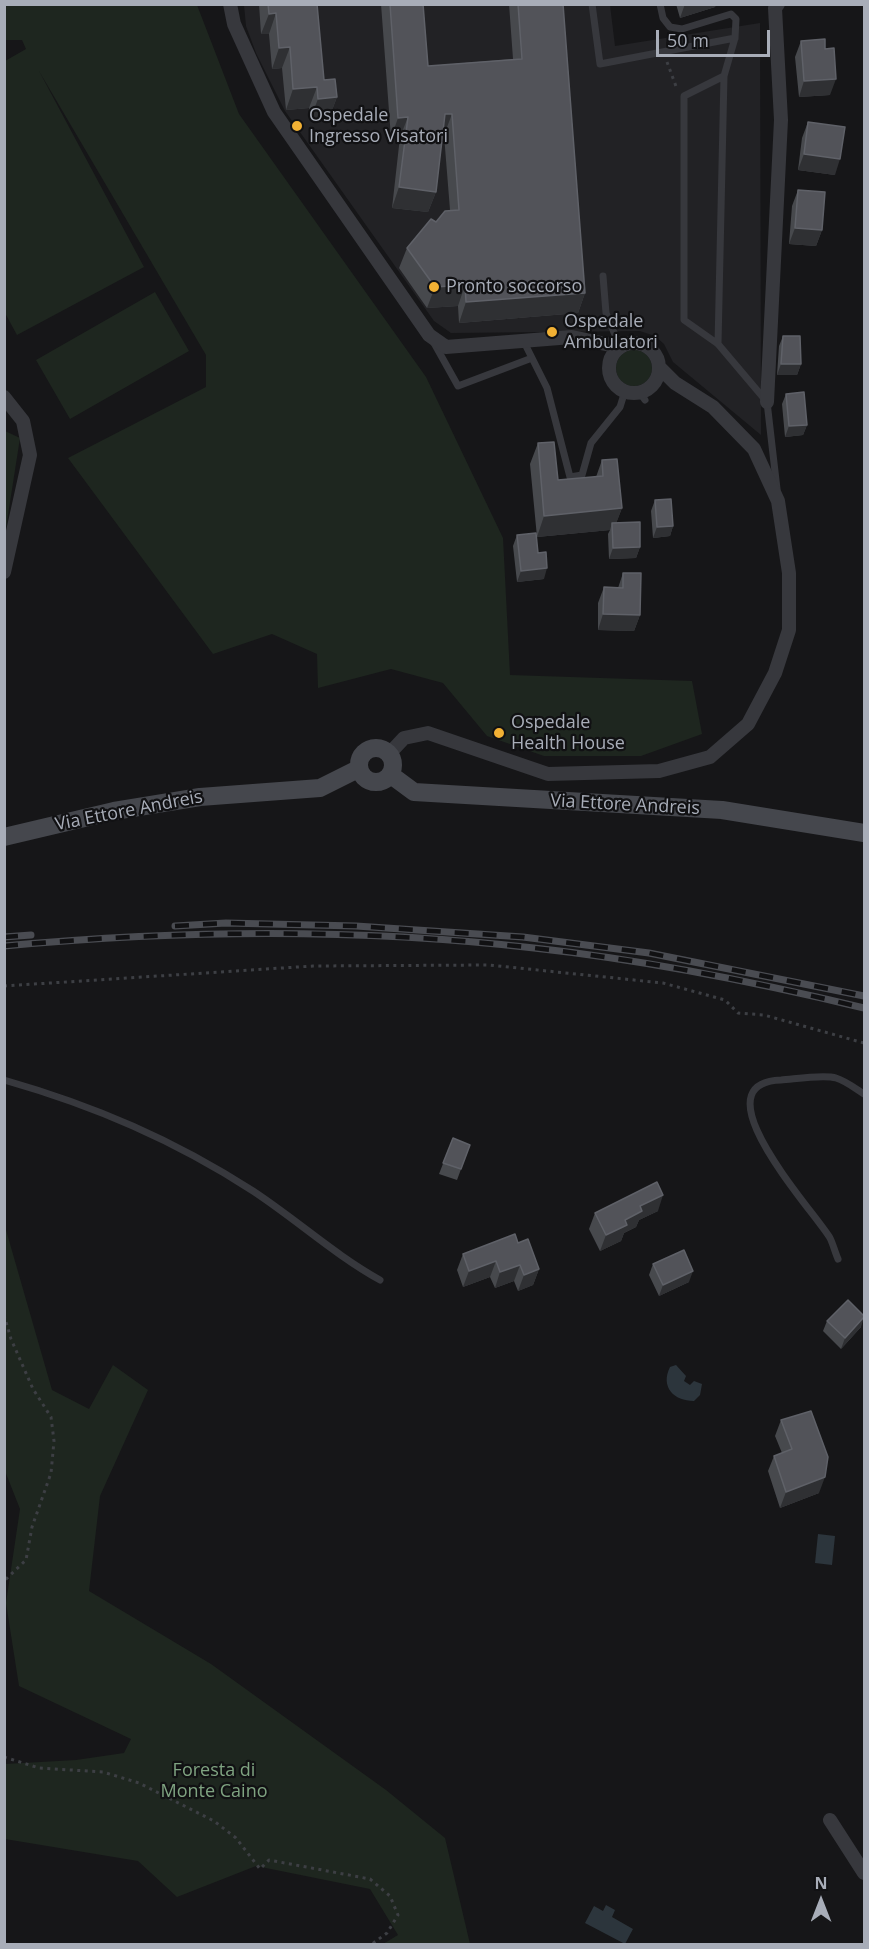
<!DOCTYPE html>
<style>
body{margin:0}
#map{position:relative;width:869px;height:1949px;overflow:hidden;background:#161618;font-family:"Open Sans",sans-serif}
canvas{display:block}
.frame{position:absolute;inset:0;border:6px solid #a8adb8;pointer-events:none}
.north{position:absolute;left:791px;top:1871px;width:60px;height:60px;-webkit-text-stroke:4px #111113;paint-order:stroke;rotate:0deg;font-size:16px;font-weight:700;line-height:24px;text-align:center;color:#a8adb8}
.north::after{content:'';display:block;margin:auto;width:21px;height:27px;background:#a8adb8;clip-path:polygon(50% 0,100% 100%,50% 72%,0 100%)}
.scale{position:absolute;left:656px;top:30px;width:114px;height:27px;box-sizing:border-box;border:3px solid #a8adb8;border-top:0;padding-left:8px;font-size:18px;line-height:21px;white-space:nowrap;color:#a8adb8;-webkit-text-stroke:4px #111113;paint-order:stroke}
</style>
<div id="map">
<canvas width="869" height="1949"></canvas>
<div class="frame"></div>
<div class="north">N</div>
<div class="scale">50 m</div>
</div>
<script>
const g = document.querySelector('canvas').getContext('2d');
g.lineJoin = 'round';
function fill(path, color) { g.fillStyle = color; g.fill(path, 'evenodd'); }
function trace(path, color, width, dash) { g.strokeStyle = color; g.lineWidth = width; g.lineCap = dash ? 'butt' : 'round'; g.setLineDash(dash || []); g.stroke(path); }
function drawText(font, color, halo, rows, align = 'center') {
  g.font = font + ' "Open Sans",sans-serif'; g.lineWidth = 4.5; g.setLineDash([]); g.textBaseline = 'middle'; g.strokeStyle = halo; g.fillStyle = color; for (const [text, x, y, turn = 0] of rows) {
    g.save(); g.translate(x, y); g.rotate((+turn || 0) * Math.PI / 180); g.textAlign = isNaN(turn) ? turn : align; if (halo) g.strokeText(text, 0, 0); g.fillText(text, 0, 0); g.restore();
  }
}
fill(new Path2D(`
 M244 5H610L615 46 760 23 761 435 673 362 664 344 655 336 640 331 451 333 434 321 285 111 256 53 246 26Z`), '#222225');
fill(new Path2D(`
 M5 4 197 5 239 114 426 377 503 538 510 675 692 681 702 734 641 756H544L487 736 443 683 391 669 318 688 317 654 272 634 213 654 68 458 206 387V355L39 71 144 267 17 335 5 313V61L26 49 22 40H5Z
 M155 292 189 351 70 419 36 360Z
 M616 368a18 18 0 1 1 36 0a18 18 0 1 1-36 0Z
 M5 431 20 438 5 534Z
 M4 1223 52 1390 89 1409 113 1365 148 1390 100 1496 89 1591 211 1664 386 1790 445 1838 470 1944H383L398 1935 370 1889 256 1866 177 1897 138 1861 5 1839V1764L76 1760 124 1753 131 1739 19 1686 6 1603 20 1509 5 1471Z`), '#1e261f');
fill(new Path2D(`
 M676 1365 686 1376 684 1381 690 1385 694 1381 702 1384 700 1395 694 1401C674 1401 660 1387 670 1367Z
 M818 1534 835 1536 832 1565 815 1563Z
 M606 1905 615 1910 612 1917 633 1929 625 1944 585 1923 594 1906 603 1911Z`), '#2c353c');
trace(new Path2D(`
 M667 62 677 89
 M4 986 313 966 489 965 663 983 725 1000 738 1013 764 1015 864 1043
 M4 1315 11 1339 33 1389 51 1417 54 1441 51 1473 32 1527 26 1560 4 1581
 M4 1757 39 1768 103 1772 139 1783 214 1821 236 1838 260 1869 269 1860 370 1879 390 1896 398 1915 387 1933 372 1944`), '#3d3f44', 3, [3, 4.5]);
trace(new Path2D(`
 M592 4 600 64 735 38
 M660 4 663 18 670 27 682 29 731 14 736 19 735 38 724 76 718 344
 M724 76 684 96V320L718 344 767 402 777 489
 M603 276 606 313 620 347
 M524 342 547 388 570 477 582 475 591 443 620 407 625 391
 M434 343 458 386 532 358
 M640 393 645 400
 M4 1080C95 1106 174 1140 253 1191 297 1220 335 1255 380 1280
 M838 1259C835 1252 833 1244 830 1238 814 1211 695 1083 781 1080 795 1079 824 1074 836 1078 846 1081 856 1089 864 1094`), '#37383d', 7);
trace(new Path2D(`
 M230 4 234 24 274 112 429 335 446 347 572 337 620 347
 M609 368a25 25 0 1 1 50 0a25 25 0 1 1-50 0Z
 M4 397 23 421 30 455 4 572
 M767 402 781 120 775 8 778 4
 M389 754 404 738 428 733 548 774 659 771 710 757 748 724 775 673 789 630V573L778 501 754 449 713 407 675 383 659 367
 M830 1820 864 1873`), '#37383d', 14);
trace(new Path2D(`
 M359 765a17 17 0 1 1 34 0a17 17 0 1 1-34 0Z
 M391 775 414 792 722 810 864 833
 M4 837 114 811 200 797 320 788 358 769`), '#45474d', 18);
const rail = new Path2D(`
 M175 926 226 923 356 926 523 937 649 953 864 996
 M4 937 31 935
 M4 946C180 930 358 928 534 948 645 960 756 982 864 1008`);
trace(rail, '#4a4c52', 7);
trace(rail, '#111113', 4.5, [14]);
fill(new Path2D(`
 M259 4H317L324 80 337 97 329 118 310 120 309 108 286 110 282 68 272 69 269 34H261Z
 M381 4H423L428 66 513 59 509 4H563L585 293 578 313 459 323 458 306 427 308 399 268 407 248 450 210 444 135H442L436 192 428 212 392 208 400 137 391 138Z
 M676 4H716L715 7 680 18Z
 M801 41 830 95 799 97 795 57Z
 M808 122 835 175 798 170 802 138Z
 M798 190 822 230 816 246 789 244 792 206Z
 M783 336 801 364 797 375H777L779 346Z
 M786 394 807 425 803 435 785 437 782 404Z
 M538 443 558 480 596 477 602 460 622 508 616 523 640 547 636 558 609 559 608 534 610 530 537 537 530 464Z
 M655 500 673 526 670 536 653 538 651 511Z
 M517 535 538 553 544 579 517 582 513 546Z
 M623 573 640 615 634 631 598 630V603L604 587 618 588Z
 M453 1138 470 1145 457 1180 439 1174Z
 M658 1211 639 1220 636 1227 624 1233 621 1241 600 1251 589 1229 595 1213Z
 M518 1243 539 1269 533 1285 518 1291 514 1281 495 1288 490 1277 463 1287 457 1270 463 1254Z
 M653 1264 689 1282 659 1296 649 1275Z
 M827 1321 861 1327 841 1349 823 1331Z
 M781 1420 819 1493 780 1508 768 1471 774 1456 782 1453 775 1436Z`), '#47494d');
fill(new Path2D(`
 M685 4H716L715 7 680 18Z
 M276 13 269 34H261L269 14Z
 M290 47 282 68 272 69 279 48Z
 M836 79 830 95 799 97 804 81Z
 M317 87 309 108 286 110 293 89Z
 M337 97 329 118 310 120 318 99Z
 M445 114H452L444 135H437Z
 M408 117 400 137 391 138 398 118Z
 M804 154 840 159 835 175 798 170Z
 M399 187 436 192 428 212 392 208Z
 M795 228 822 230 816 246 789 244Z
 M465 285 458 306 427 308 435 287Z
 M585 293 578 313 459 323 466 302Z
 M781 364H801L797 375H777Z
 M807 425 803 435 785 437 789 426Z
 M622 508 614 529 612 523 610 530 537 537 544 516Z
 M673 526 670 536 653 538 657 527Z
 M640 547 636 558 609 559 613 548Z
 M547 568 544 579 517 582 521 571Z
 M603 614 640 615 634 631 598 630Z
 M663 1195 658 1211 639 1220 636 1227 624 1233 621 1241 600 1251 606 1235 640 1206Z
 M496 1261 490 1277 463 1287 469 1271Z
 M520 1265 514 1281 495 1288 500 1272Z
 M539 1269 533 1285 518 1291 524 1275Z
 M693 1271 689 1282 659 1296 663 1285Z
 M864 1317 861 1327 841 1349 845 1338Z
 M825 1477 819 1493 780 1508 786 1492Z`), '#2f3033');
const building = new Path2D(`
 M268 4H317L324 80 335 79 337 97 318 99 317 87 293 89 290 47 279 48 276 13 269 14Z
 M390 4H423L428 66 522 59 518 4H563L585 293 466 302 465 285 435 287 407 248 431 219 436 222 445 211 459 210 452 114H445L436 192 399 187 408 117 398 118Z
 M825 39V49L834 48 836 79 804 81 801 41Z
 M808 122 845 127 840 159 804 154Z
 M798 190 825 192 822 230 795 228Z
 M783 336H800L801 364H781Z
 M804 392 807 425 789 426 786 394Z
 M554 442 558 480 603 476 602 460 617 459 622 508 544 516 538 443Z
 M671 499 673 526 657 527 655 500Z
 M640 522V547L613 548 612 523Z
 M536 533 538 553 546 552 547 568 521 571 517 535Z
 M623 573H641L640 615 603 614 604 587 623 588Z
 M453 1138 470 1145 461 1169 443 1163Z
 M657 1182 663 1195 640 1206 642 1211 625 1220 627 1225 606 1235 595 1213Z
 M515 1234 518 1243 528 1239 539 1269 524 1275 520 1265 500 1272 496 1261 469 1271 463 1254Z
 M684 1250 693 1271 663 1285 653 1264Z
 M848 1300 864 1316V1317L845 1338 827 1321Z
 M811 1411 828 1457 825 1477 786 1492 774 1456 792 1449 781 1420Z`);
fill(building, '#525359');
trace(building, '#5f6168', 1.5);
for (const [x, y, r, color] of [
 [297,126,6,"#f2b134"],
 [434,287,6,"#f2b134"],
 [552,332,6,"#f2b134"],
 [499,733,6,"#f2b134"]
]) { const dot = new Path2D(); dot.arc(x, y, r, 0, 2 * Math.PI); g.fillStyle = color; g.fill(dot); trace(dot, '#111113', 2); }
drawText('18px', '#a8adb8', '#111113', [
 ["Ospedale",309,116],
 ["Ingresso Visatori",309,137],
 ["Pronto soccorso",446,287],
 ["Ospedale",564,322],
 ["Ambulatori",564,343],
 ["Ospedale",511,723],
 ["Health House",511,744]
], 'left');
drawText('18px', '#a8adb8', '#111113', [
 ["Via Ettore Andreis",625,805,3],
 ["Via Ettore Andreis",129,811,-11]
]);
drawText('18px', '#7fa381', '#111113', [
 ["Foresta di",214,1771],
 ["Monte Caino",214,1792]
]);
</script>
